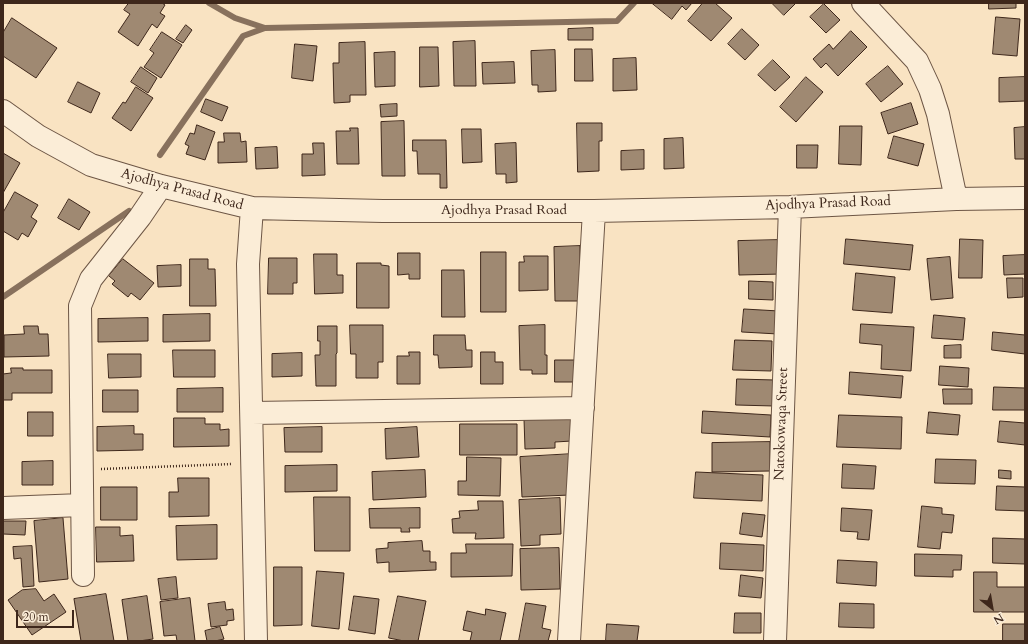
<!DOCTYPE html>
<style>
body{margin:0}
#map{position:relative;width:1028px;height:644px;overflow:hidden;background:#f9e3c2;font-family:Cardo,serif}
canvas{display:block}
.frame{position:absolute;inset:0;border:4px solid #3e271b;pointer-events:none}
.north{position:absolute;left:972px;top:588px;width:40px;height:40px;-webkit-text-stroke:3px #fbedd7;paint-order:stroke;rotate:149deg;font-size:11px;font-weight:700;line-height:16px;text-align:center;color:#3e271b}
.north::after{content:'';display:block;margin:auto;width:14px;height:18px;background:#3e271b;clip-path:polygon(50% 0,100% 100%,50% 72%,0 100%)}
.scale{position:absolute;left:16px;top:610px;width:58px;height:18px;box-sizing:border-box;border:2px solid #3e271b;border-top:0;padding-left:5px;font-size:12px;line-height:14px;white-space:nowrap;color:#3e271b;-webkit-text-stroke:3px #fbedd7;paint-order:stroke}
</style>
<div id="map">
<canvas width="1028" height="644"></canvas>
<div class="frame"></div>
<div class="north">N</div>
<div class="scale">20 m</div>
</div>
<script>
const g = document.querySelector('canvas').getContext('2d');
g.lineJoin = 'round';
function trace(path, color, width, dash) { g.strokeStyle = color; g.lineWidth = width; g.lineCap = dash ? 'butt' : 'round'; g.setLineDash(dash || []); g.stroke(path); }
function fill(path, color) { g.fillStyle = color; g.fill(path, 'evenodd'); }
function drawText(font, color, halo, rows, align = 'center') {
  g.font = font + ' Cardo,serif'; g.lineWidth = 4; g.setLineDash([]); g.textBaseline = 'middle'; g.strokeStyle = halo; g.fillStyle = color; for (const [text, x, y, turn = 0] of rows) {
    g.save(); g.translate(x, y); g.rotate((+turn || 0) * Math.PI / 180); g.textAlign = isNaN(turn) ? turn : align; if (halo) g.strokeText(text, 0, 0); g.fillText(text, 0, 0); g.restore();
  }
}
trace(new Path2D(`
 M209 3 235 18 265 28
 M160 155 243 36 265 28 617 21 634 3
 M3 297 129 211`), '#88715d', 6);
const building = new Path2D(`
 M129 3H162L165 5 160 13 165 16 157 28 152 24 138 46 118 32 130 14 124 10Z
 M652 3H692L686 10 682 6 672 19Z
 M703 3H715L732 18 711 41 688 21Z
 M772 3H796L784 15Z
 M989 3H1016V8L989 9Z
 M824 4 840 20 826 33 810 17Z
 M996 17 1020 19 1017 56 993 54Z
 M12 18 57 48 36 78 3 56V33Z
 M186 25 192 30 183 43 176 39Z
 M593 28V40H568V29Z
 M742 29 759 45 745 60 728 44Z
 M851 31 867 47 838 76 826 63 821 68 813 59 829 44 833 49Z
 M162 32 182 45 161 78 144 67 154 53 150 50Z
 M475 41 476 86H454L453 42Z
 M365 42 366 95H350V102L334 103 333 63H339V43Z
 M295 44 317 46 313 81 292 78Z
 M420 47H438L439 86 420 87Z
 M575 49H592L593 81H575Z
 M555 50 556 91 538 92V85H532L531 51Z
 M395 52V86L375 87 374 53Z
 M636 58 637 90 613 91V59Z
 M773 60 790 77 775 91 758 75Z
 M514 62 515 83 483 84 482 63Z
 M888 66 903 84 881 102 866 84Z
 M141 67 157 78 148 93 131 82Z
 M806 77 823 92 796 122 780 107Z
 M1025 77V101L999 102V78Z
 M78 82 100 93 91 113 68 102Z
 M136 87 153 98 131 131 112 118 123 102 125 103Z
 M206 99 228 107 222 121 201 112Z
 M911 103 918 124 888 134 881 113Z
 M397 104V116L381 117 380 105Z
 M404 121 405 176H382L381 122Z
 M577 123H602V141H599V171L578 172Z
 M197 125 215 132 205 160 186 154 189 146 185 144 190 133 194 134Z
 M840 126H862L861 165 839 164Z
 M1025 127V159H1015L1014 128Z
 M350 128H358L359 164H337L336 131H350Z
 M462 129H481L482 162 463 163Z
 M224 133H240L241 142 246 141 247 162 218 163V142H224Z
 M894 136 924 144 918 166 888 158Z
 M683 138 684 168 664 169V139Z
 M413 140H446L447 188H440V174H418L417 151H413Z
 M313 143H324L325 175 302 176V154H313Z
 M516 143 517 182 506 183V174H496L495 144Z
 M797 145H818L817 168H797Z
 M277 147 278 168 256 169 255 148Z
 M644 150V169L621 170V151Z
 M3 153 20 163 3 193Z
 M15 192 38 205 31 217 37 221 28 237 22 233 18 240 3 231V213Z
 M69 199 90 212 79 230 58 218Z
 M846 239 913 245 910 270 844 264Z
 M960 239 983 240 982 278H959Z
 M780 240 782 274 739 275 738 241Z
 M580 246V301H555L554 247Z
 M481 252H506V312H481Z
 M398 253H420V279H409V274L398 275Z
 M314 254H337V275H343V293L315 294Z
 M1025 255V274L1004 275 1003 256Z
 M524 256H548V290L519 291V262H524Z
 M950 257 953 298 931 300 927 259Z
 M269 258H297V283H293V294H268Z
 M123 259 154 283 140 300 131 293 128 297 112 284 115 281 109 276Z
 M190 259H208V269H215L216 306H190Z
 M357 263H381V265L389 266V308H357Z
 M181 265V286L158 287 157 266Z
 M442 270H464L465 317H442Z
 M856 273 895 277 892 313 853 310Z
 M1007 278H1023V297L1008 298Z
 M749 281 773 282V300L749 299Z
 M744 309 779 311 778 334 742 332Z
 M210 314V341L163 342V315Z
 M934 315 965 318 963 340 932 338Z
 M148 318V341L98 342V319Z
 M861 324 914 327 911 371 881 369 882 345 860 343Z
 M350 325H383V362H378V378H356V354H351Z
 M545 325V355H547V374H532V370H520L519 326Z
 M24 326H38L39 334H48L49 356 4 357V335L24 334Z
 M318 326H337V353L336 354V386H316L315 355H320V341H318Z
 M993 332 1025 335V354L992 350Z
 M434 335H465L466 350H472V367L439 368 438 355H434Z
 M735 340 772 341 771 371 733 370Z
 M961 345V358H944V346Z
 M173 350H215V377H174Z
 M409 352H420V384H397V356H409Z
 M481 352H495V362H503V384H481Z
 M302 353V376L272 377V354Z
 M108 354H141V377L109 378Z
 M555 360H577L578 382H555Z
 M940 366 969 368 968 387 939 385Z
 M11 368H23V370H52V393H12V400H3V374L11 373Z
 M850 372 903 376 901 398 849 394Z
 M737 379 775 380 774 406 736 405Z
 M994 387 1025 388V410H993Z
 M223 388V412H177V389Z
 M943 389H972V404H944Z
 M103 390H138V412H103Z
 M703 411 771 415 770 437 702 433Z
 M28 412H53V436H28Z
 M929 412 960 415 958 435 927 433Z
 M839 415 902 417 901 449 837 447Z
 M571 417 572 441 555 442V448L525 449 524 419Z
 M174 418H205V424H220V430L229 429V446L174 447Z
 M1000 421 1025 423V445L998 442Z
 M460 424H517V455H460Z
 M134 426V434H143V450L97 451V427Z
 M322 427V452H285L284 428Z
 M417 427 419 457 386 459 385 429Z
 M770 442V471L712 472V443Z
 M573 454 570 495 522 497 520 457Z
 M467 457 501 458 500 496 458 495V481H466Z
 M936 459 976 460 975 484 935 483Z
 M53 461V485H22V462Z
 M843 464 876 466 874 489 842 488Z
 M337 465V491L285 492V466Z
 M425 470 426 497 373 500 372 472Z
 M999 470 1011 471V479L999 478Z
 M696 472 763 475 762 501 694 498Z
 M178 478H209V516L169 517V492H178Z
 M997 486 1025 487V511L996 510Z
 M101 487H137V520H101Z
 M314 497H350V551H315Z
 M560 498 561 534 540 535V545L521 546 519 500Z
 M478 501H503L504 538 475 539 476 533H453L452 519 460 518 459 511 478 510Z
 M922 506 942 508V514L954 515 952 533 942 532 940 549 918 547Z
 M420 508V528H409L410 532H401V528H370L369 509Z
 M842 508 872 510 869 540 857 539 858 532 841 531Z
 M743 513 765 515 762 537 740 534Z
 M63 518 68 579 39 582 34 521Z
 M3 521H26L25 535 3 534Z
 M217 525V559L177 560 176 526Z
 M96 527H120V536L133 535 134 561 97 562Z
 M993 538 1025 539V564L993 563Z
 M422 541 423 551H430V562H436V570L389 572V562L377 563 376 549 388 548V543Z
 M721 543 764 545 763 571 720 569Z
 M466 544H513L512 576 451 577V553H466Z
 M32 546 34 586 23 587 21 558 14 559 13 547Z
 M559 548 560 589 521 590 520 549Z
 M915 554 962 555 961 570H953V577L915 576Z
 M838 560 877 562 876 586 837 583Z
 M274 567H302V625L274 626Z
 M317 571 344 573 339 629 312 626Z
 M974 572H997V587H1025V612H974Z
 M741 575 763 578 761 598 739 596Z
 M176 577 178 598 161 600 158 579Z
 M36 589 44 601 54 594 66 612 32 635 8 600 22 590Z
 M106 594 114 641H81L74 599Z
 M147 596 153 639 139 641H128L122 600Z
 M354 596 379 599 375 634 349 630Z
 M398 596 426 601 418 641H404L389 638Z
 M190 598 195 641H177L176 635 164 636 160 602Z
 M225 602 226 610 233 609 234 620 227 621V625L211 627 208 604Z
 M526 603 546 606 542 628 551 630 548 641H519Z
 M840 603 874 604V628L839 627Z
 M486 609 506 613 500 641H470L472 632 463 630 467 611 485 615Z
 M735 613H761V633H734Z
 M607 624 639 626 637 641H606Z
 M1003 624H1025V641H1003Z
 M220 627 224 639 215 641H207L205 631Z`);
fill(building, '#9f8972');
trace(building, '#3e271b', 1);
const minor = new Path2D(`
 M863 3 917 61 930 89 938 114 956 199
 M3 111 38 136 91 165 161 186 252 208 383 211H594L790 207 956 199 1025 198
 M252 208 248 264 256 641
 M252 413 583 408
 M3 508 82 505
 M83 575 80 306 91 279 140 217 161 186
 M569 641 594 211
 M775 641 790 207`);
trace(minor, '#6d5645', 24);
trace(new Path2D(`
 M101 469 232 464`), '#3e271b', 2.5, [1, 2]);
trace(minor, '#fbedd7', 22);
drawText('14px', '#3e271b', '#fbedd7', [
 ["Ajodhya Prasad Road",182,190,15],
 ["Ajodhya Prasad Road",828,204,-2],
 ["Ajodhya Prasad Road",504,211],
 ["Natokowaqa Street",782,424,-88]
]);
</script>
